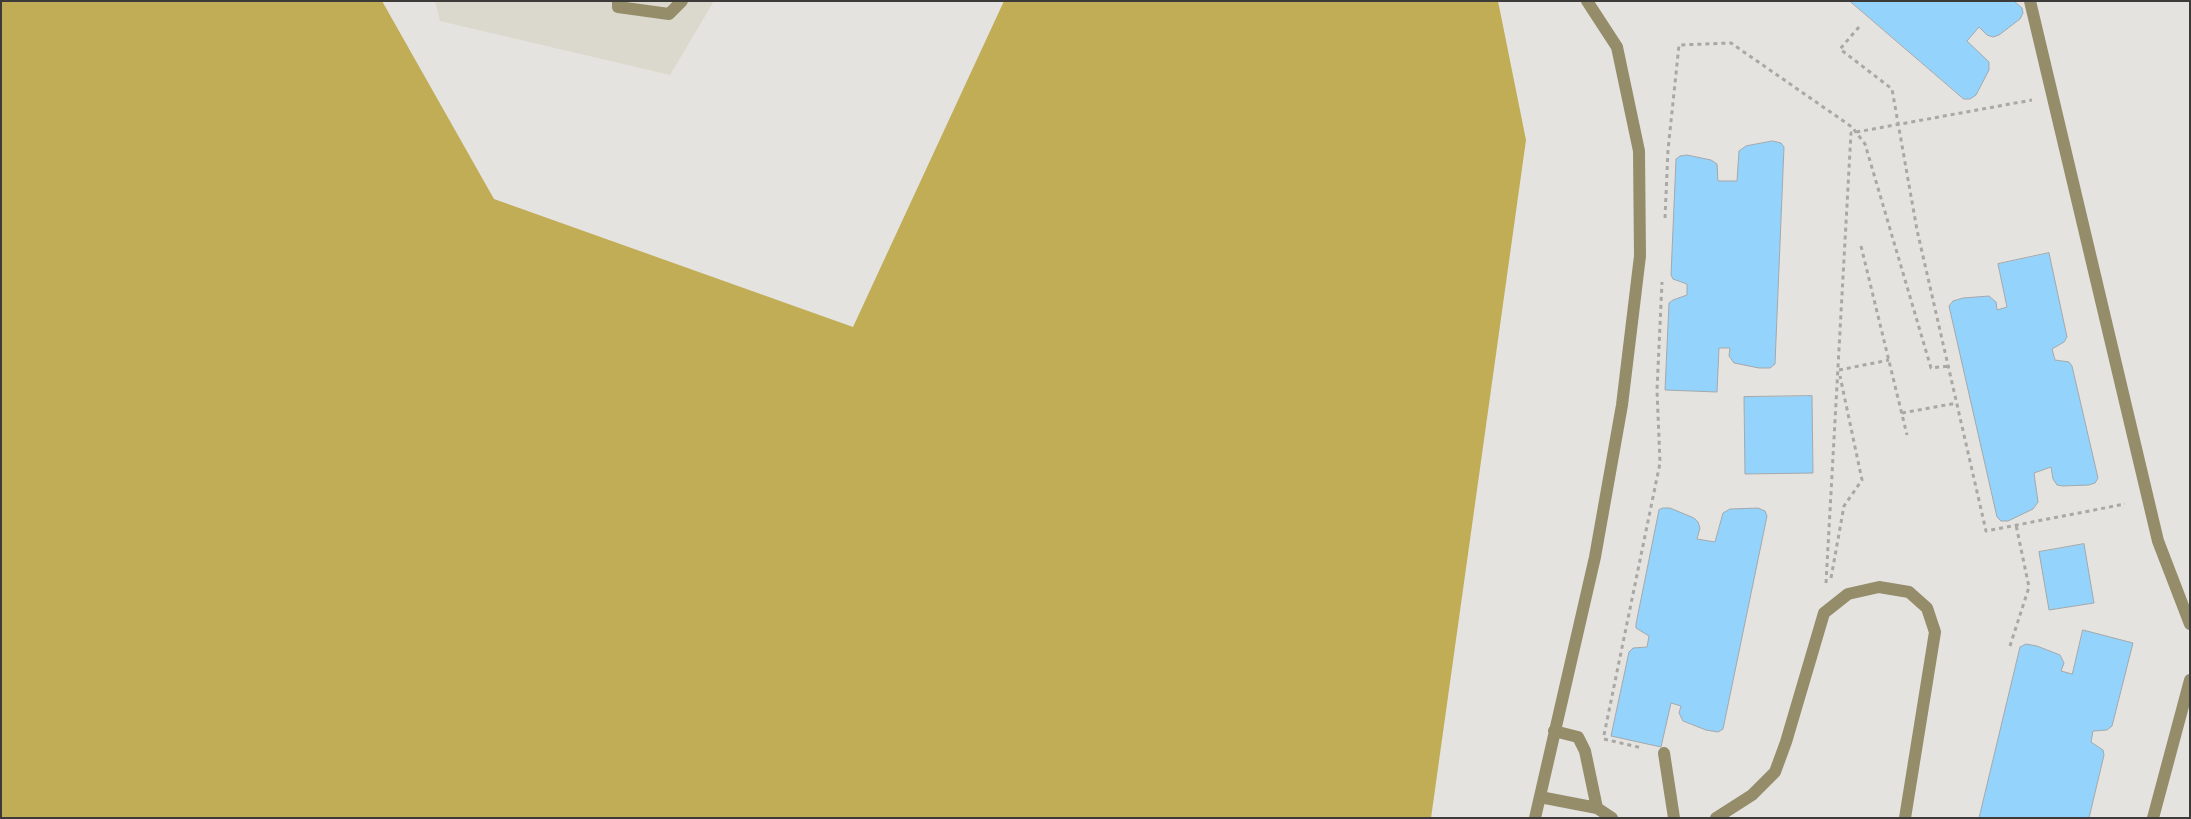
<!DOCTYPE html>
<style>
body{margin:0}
#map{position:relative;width:2191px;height:819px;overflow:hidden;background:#e4e3df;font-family:Mulish,sans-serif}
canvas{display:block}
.frame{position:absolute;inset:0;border:2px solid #3c3b3a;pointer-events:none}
</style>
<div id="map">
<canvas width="2191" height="819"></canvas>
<div class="frame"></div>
</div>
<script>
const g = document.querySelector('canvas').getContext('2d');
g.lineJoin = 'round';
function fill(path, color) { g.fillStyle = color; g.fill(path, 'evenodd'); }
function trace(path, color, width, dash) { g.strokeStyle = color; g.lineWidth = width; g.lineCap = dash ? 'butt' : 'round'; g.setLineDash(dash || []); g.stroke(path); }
fill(new Path2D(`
 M435 1H714L670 75 440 21Z`), '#dbd9cd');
fill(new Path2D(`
 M1 1H382L494 199 853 327 1004 1H1498L1526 140 1431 818H1Z`), '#c2ad57');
const building = new Path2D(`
 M1850 1H2014L2022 8 2023 13 2020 19 1999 35 1993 37 1987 35 1979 27 1967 41 1989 62V70L1976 95 1970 99H1964Z
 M1773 141 1781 143 1784 147 1775 364 1770 368H1759L1734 363 1729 356 1730 348H1719L1717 392 1665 390 1669 303 1673 300 1687 295V284L1673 279 1671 275 1676 159 1680 156 1687 155 1711 160 1717 164 1718 181H1737L1739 151 1746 146Z
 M2049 253 2067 337 2064 342 2052 349 2055 360 2069 362 2072 366 2098 478 2095 483 2089 485 2063 486 2057 485 2053 479 2051 467 2034 473 2038 502 2033 509 2008 521H2001L1997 517 1949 306 1953 301 1963 298 1989 296 1996 302 1997 310 2007 307 1998 264Z
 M1812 396 1813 473 1745 474 1744 397Z
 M1663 508H1670L1694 518 1698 522 1700 528 1697 539 1715 542 1723 513 1730 509 1758 508 1765 511 1767 516 1723 729 1718 732 1706 730 1683 721 1679 713 1681 706 1671 703 1661 747 1611 736 1629 652 1633 648 1647 647 1649 636 1636 628V624L1659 510Z
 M2084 544 2094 603 2049 610 2039 552Z
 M2083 630 2133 643 2112 726 2107 730 2093 731 2091 742 2103 750 2104 755 2089 818H1979L2020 647 2026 644 2037 646 2060 655 2064 663 2061 671 2072 674Z`);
fill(building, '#93d3fc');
trace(building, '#a4a8ab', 1);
trace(new Path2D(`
 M1859 27 1840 49 1892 89 1917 230 1986 531 2125 504
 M1665 218 1668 150 1679 45 1731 43 1852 127 1865 144 1931 368 1949 366
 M1861 246 1907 435
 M1839 370 1889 360
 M1902 413 1957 403
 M1831 578 1844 506 1862 480 1840 376
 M1826 583 1851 133 2032 100
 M2010 646 2029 587 2016 525
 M1604 735 1660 463 1657 390 1662 282
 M1604 739 1642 748`), '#a9a8a5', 3, [4, 4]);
trace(new Path2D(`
 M618 1V7L669 14 682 1
 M2030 1 2158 541 2190 624
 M1554 731 1578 737 1585 751 1597 808
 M1664 753 1674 818
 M1540 797 1597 808 1612 818
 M1535 818 1595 557 1622 405 1640 256 1639 151 1617 47 1587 1
 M1716 818 1752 795 1775 772 1786 742 1824 613 1848 594 1879 587 1909 592 1927 608 1935 632 1905 818
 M2153 818 2190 680`), '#958c6a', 12);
</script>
